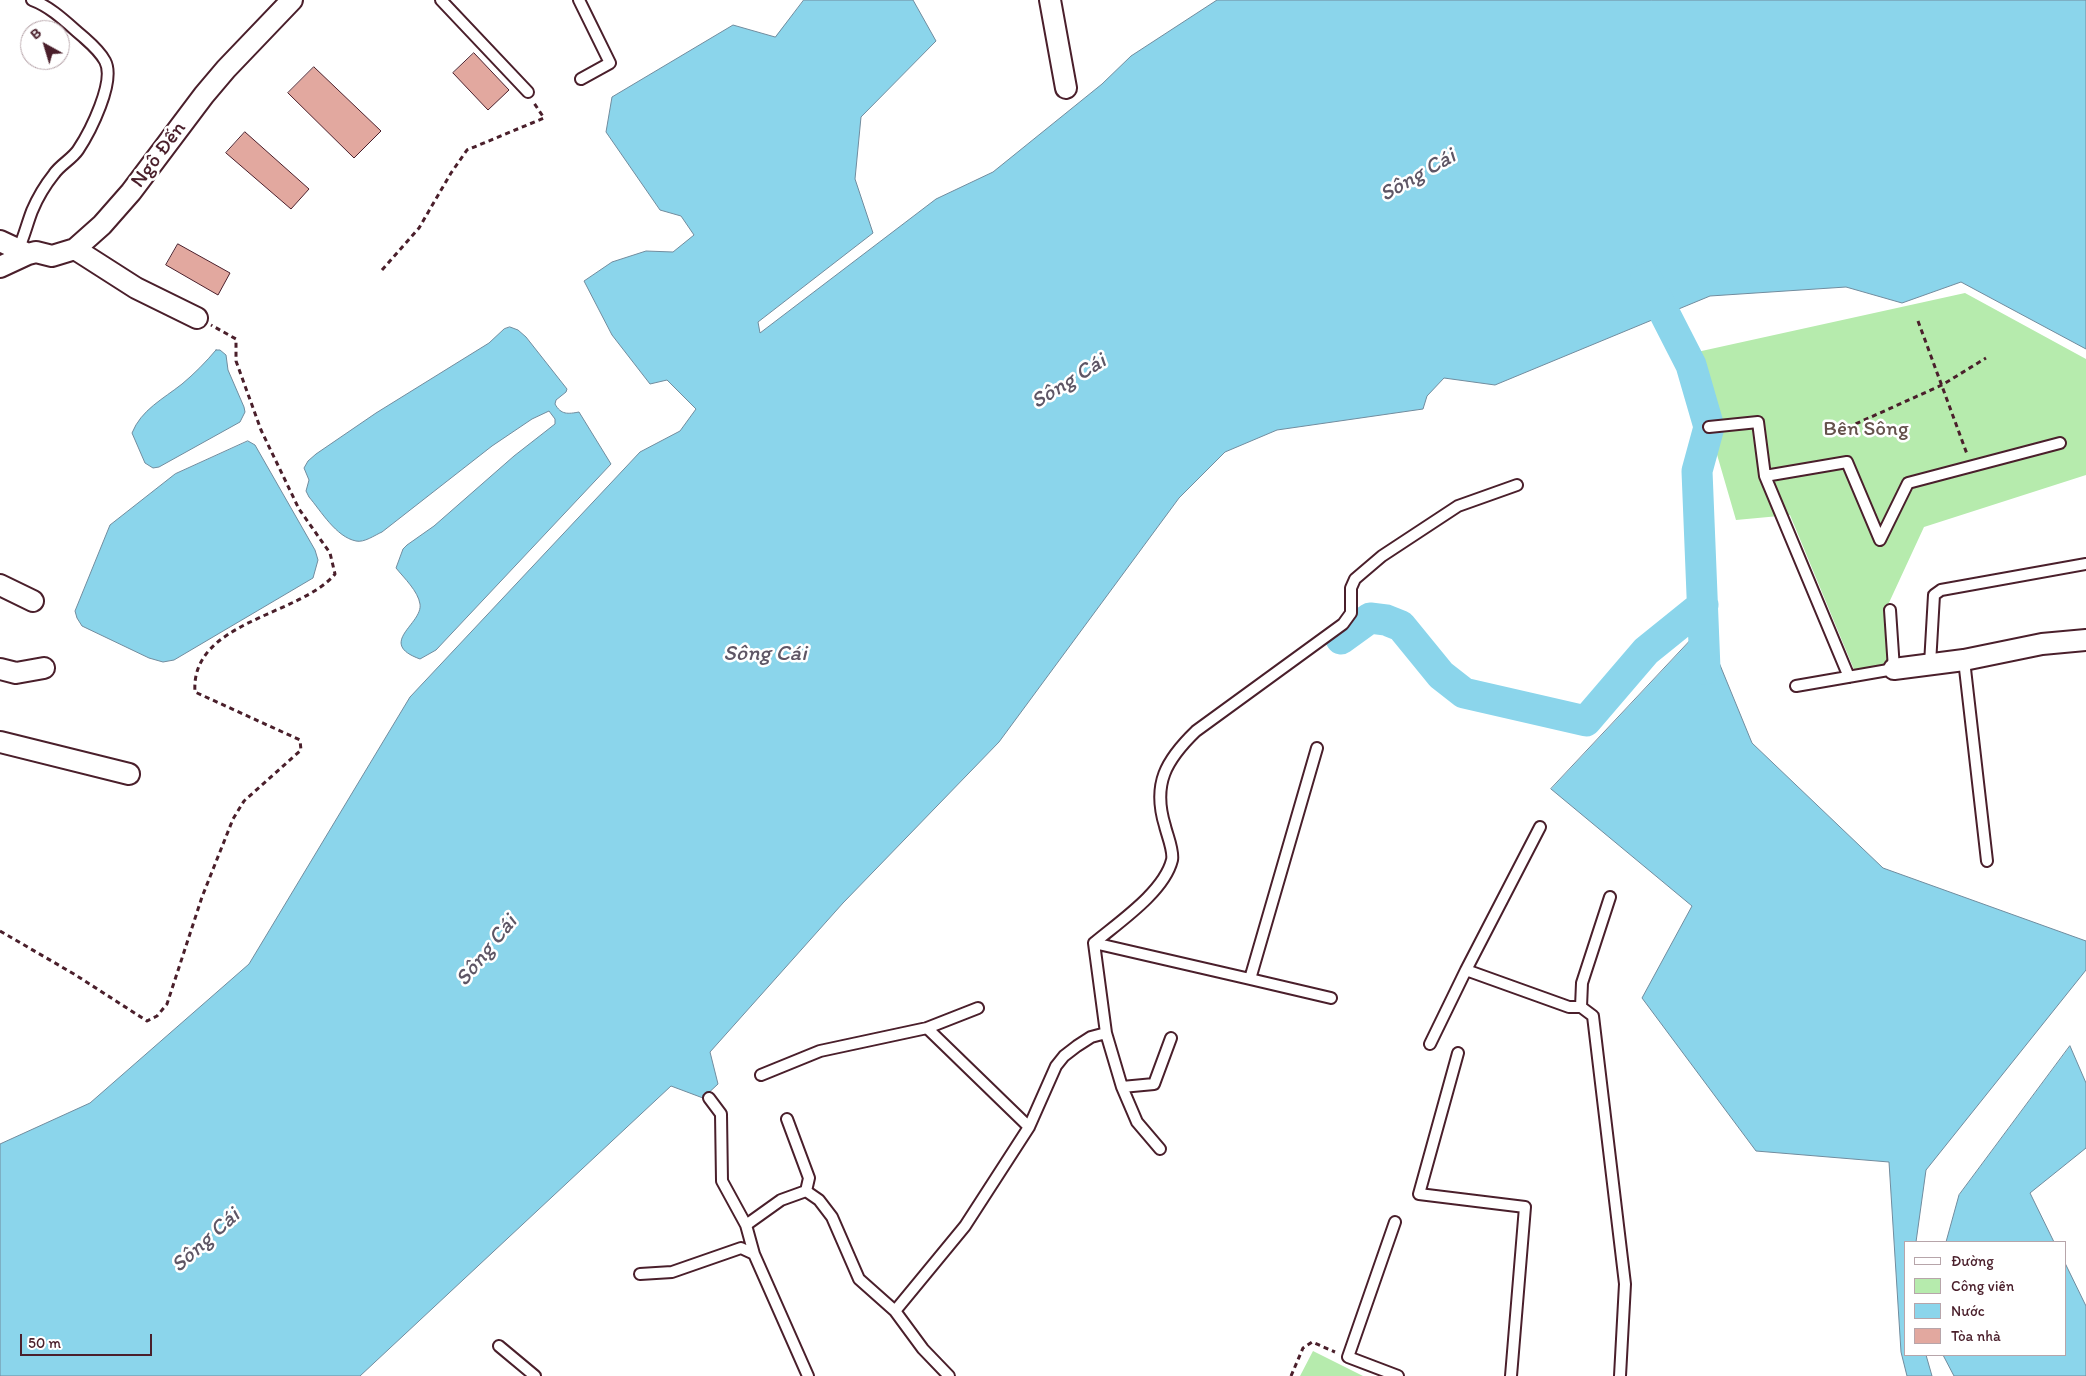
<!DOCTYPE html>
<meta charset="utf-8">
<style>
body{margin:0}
#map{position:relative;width:2086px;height:1376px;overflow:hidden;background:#fff;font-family:Itim,sans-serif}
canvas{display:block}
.legend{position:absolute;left:1904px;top:1241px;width:162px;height:115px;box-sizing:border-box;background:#fff;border:1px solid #b7a5aa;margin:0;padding:6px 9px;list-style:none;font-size:15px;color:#4a1f2b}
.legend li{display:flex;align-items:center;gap:10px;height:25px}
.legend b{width:25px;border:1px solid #b7a5aa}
.north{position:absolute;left:20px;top:20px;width:50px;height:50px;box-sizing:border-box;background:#fff;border:1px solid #b7a5aa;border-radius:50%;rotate:321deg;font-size:14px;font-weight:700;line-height:20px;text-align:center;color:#4a1f2b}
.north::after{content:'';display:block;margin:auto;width:18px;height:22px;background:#4a1f2b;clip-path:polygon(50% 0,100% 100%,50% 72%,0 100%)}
.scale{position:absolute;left:20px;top:1334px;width:132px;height:22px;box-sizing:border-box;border:2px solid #4a1f2b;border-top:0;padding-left:6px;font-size:15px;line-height:18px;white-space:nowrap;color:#4a1f2b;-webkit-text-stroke:4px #fff;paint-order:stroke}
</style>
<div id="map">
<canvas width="2086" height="1376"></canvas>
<ul class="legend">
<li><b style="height:6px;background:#fff"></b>Đường</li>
<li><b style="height:14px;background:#b6ebad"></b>Công viên</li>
<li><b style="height:14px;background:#8bd5eb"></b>Nước</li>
<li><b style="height:14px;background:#e2a89f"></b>Tòa nhà</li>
</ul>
<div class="north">B</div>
<div class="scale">50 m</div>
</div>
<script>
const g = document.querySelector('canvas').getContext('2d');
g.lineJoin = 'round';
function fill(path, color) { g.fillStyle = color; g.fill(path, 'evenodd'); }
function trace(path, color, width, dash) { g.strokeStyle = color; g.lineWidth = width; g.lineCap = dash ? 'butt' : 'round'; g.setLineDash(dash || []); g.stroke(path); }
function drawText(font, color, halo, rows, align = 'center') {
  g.font = font + ' Itim,sans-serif'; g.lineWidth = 5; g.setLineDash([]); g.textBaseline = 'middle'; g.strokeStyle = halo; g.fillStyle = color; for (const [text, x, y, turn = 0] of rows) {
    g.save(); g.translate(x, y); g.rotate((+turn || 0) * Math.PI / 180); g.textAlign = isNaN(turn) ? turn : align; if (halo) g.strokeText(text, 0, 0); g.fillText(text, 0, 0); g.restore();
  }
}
fill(new Path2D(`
 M1965 293 2086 359V475L1924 527 1887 607 1889 666 1855 672 1790 515 1736 520 1709 427 1697 352Z
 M1313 1351 1363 1376H1300Z`), '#b6ebad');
const water = new Path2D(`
 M804 0H913L936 41 861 117 855 179 873 233 758 322 760 333 936 199 993 172 1102 84 1131 56 1217 0H2086V349L1961 282 1902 303 1846 287 1710 296 1495 385 1444 378 1427 396 1423 409 1277 430 1225 452 1179 498 999 742 843 903 710 1052 718 1084 703 1098 671 1086 360 1376H0V1144L90 1103 249 964 410 697 640 452 680 431 696 409 667 380 650 384 612 335 584 281 612 262 646 251 673 252 694 235 681 216 660 210 606 132 612 97 733 25 775 37Z
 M510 327 518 330 526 337 567 389 566 392 556 400 555 404C561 415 568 414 579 412L611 464 436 650 420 659C376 643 423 624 420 604 418 591 404 578 396 568L403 549 407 545 434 526 514 456 555 424V419L549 411 532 419 492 446 382 532C375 535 364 543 356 541 336 537 321 511 309 497L306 491 309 480 304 468 308 461 316 454 376 413 489 343 504 329Z
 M216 350H220L226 355 228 370 244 407 245 412 240 422 159 467 153 468 145 463 132 433C141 410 163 399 182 384 194 374 206 362 216 350Z
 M248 441 255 445 315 550 318 560 313 578 174 660 163 662 149 658 82 626 77 618 75 611 110 525 175 474Z
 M1704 626 1752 743 1883 868 2086 941V970L1926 1170 1916 1242H1905V1355H1926L1932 1376H1907L1901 1352 1889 1162 1756 1151 1642 998 1692 906 1551 789Z
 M2070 1046 2086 1083V1148L2030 1193 2054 1242H1946L1959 1195Z
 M2065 1263 2086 1306V1376H1954L1943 1355H2065Z`);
fill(water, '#8bd5eb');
trace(water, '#718c9e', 1);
trace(new Path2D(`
 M1646 277 1691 365 1709 427 1697 471 1705 669
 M1341 639 1370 618 1386 620 1401 626 1441 675 1464 693 1586 721 1646 651 1703 605`), '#8bd5eb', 31);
const building = new Path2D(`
 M474 53 509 90 488 110 453 73Z
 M314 67 381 131 354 158 288 93Z
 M245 132 309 189 291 209 226 153Z
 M178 244 230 273 218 295 166 265Z`);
fill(building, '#e2a89f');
trace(building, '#4a1f2b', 1);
const service = new Path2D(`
 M441 0 528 92
 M579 0 610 63 581 79
 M18 250C24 237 27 224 32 211 37 199 46 184 54 174 60 165 72 159 78 150 90 132 116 81 105 61 99 50 90 43 81 35 66 22 51 7 32 0
 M1709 427 1758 422 1765 476 1847 462 1880 540 1908 483 2060 443
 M1765 476 1849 677
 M1964 660 1987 861
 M1930 664 1934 595 1941 590 2086 564
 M1796 686 1894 669 1890 610
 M1540 827 1466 970 1569 1007H1581
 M1610 897 1582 983 1581 1007 1593 1016 1625 1284 1620 1376
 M1094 943C1119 922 1164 892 1172 860 1174 851 1167 835 1165 826 1152 784 1166 760 1196 731L1343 624 1351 613V588L1355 579 1382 556 1458 506 1517 485
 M1094 943 1250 979 1317 748
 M1094 943 1106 1033
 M1250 979 1331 998
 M927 1028 1029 1127
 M1430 1044 1466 970
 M1458 1053 1419 1194 1525 1207 1511 1376
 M761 1075 820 1051 927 1028 978 1008
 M1122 1087 1154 1084 1171 1038
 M709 1098 721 1114 722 1181 746 1225 754 1254 808 1376
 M806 1191 819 1200 832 1217 859 1279 895 1311 923 1349 949 1376
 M1395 1222 1348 1357 1398 1376
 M746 1225 781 1200 806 1191 809 1178 787 1119
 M640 1274 672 1272 741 1248 754 1254
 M895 1311 965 1226 1029 1127 1056 1066 1064 1056 1077 1046 1091 1037 1106 1033 1122 1087 1137 1122 1160 1149
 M499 1346 535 1376`);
const minor = new Path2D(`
 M1050 0 1066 88
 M0 241 28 254
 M75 249 136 288 197 318
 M0 267 28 254 36 252 52 256 75 249 102 225 131 192 204 95 226 69 292 0
 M0 585 33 601
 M0 669 16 673 44 668
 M1894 669 1964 660 2042 644 2086 640
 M0 742 129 774`);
trace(service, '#4a1f2b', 14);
trace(minor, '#4a1f2b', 24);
trace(new Path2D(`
 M382 270 419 228 451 173 467 150 544 118 534 103
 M1918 321 1967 454
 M1831 435 1942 385 1986 358
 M0 931 74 974 147 1021 157 1016 167 1004 202 897 233 819 244 801 301 750 300 740 195 692C190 621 300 616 335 574L330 553 299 509 261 430 236 361V339L211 325
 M1291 1376 1303 1348 1312 1342 1335 1352`), '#4a1f2b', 3, [5, 4]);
trace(service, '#fff', 10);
trace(minor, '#fff', 20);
drawText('21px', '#4a1f2b', '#fff', [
 ["Ngô Đến",159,155,-53]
]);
drawText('21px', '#65524c', '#fff', [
 ["Bên Sông",1866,430]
]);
drawText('italic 22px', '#5e5665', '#fff', [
 ["Sông Cái",1418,176,-30],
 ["Sông Cái",1069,382,-32],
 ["Sông Cái",765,654],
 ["Sông Cái",487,951,-51],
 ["Sông Cái",206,1241,-42]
]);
</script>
